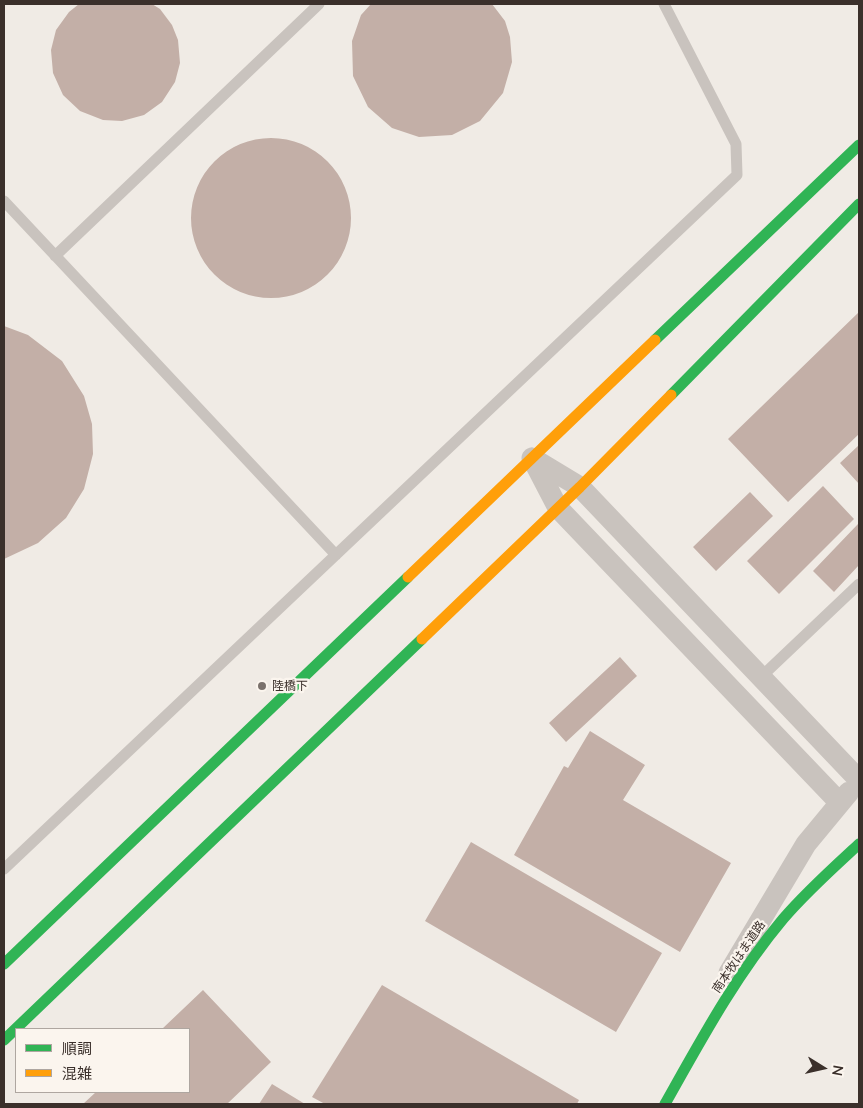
<!DOCTYPE html>
<meta charset="utf-8">
<style>
body{margin:0}
#map{position:relative;width:863px;height:1108px;overflow:hidden;background:#f0ebe5;font-family:Mulish,"Noto Sans JP",sans-serif}
canvas{display:block}
.frame{position:absolute;inset:0;border:5px solid #3b302b;pointer-events:none}
.legend{position:absolute;left:15px;top:1028px;width:175px;height:65px;box-sizing:border-box;background:#fbf5ee;border:1px solid #aea6a0;margin:0;padding:6px 9px;list-style:none;font-size:15px;color:#3b302b}
.legend li{display:flex;align-items:center;gap:10px;height:25px}
.legend b{width:25px;border:1px solid #aea6a0}
.north{position:absolute;left:798px;top:1043px;width:50px;height:50px;-webkit-text-stroke:4px #fbf5ee;paint-order:stroke;rotate:100deg;font-size:14px;font-weight:700;line-height:20px;text-align:center;color:#3b302b}
.north::after{content:'';display:block;margin:auto;width:18px;height:22px;background:#3b302b;clip-path:polygon(50% 0,100% 100%,50% 72%,0 100%)}
</style>
<div id="map">
<canvas width="863" height="1108"></canvas>
<div class="frame"></div>
<ul class="legend">
<li><b style="height:6px;background:#30b455"></b>順調</li>
<li><b style="height:6px;background:#ff9f0a"></b>混雑</li>
</ul>
<div class="north">N</div>
</div>
<script>
const g = document.querySelector('canvas').getContext('2d');
g.lineJoin = 'round';
function fill(path, color) { g.fillStyle = color; g.fill(path, 'evenodd'); }
function trace(path, color, width, dash) { g.strokeStyle = color; g.lineWidth = width; g.lineCap = dash ? 'butt' : 'round'; g.setLineDash(dash || []); g.stroke(path); }
function drawText(font, color, halo, rows, align = 'center') {
  g.font = font + ' Mulish,"Noto Sans JP",sans-serif'; g.lineWidth = 4.5; g.setLineDash([]); g.textBaseline = 'middle'; g.strokeStyle = halo; g.fillStyle = color; for (const [text, x, y, turn = 0] of rows) {
    g.save(); g.translate(x, y); g.rotate((+turn || 0) * Math.PI / 180); g.textAlign = isNaN(turn) ? turn : align; if (halo) g.strokeText(text, 0, 0); g.fillText(text, 0, 0); g.restore();
  }
}
fill(new Path2D(`
 M79 4H152L160 9 172 25 178 40 180 63 175 82 162 102 144 115 122 121 103 120 80 111 63 95 53 73 51 50 56 30 69 12Z
 M371 4H492L505 21 510 37 512 62 503 93 480 121 452 135 419 137 392 128 368 107 353 76 352 41 361 15Z
 M191 218a80 80 0 1 1 160 0a80 80 0 1 1-160 0Z
 M859 312V434L788 502 728 439Z
 M4 326 28 335 62 361 84 396 92 424 93 454 84 489 66 518 38 543 4 559Z
 M859 445V484L840 463Z
 M823 486 854 519 779 594 747 561Z
 M750 492 773 516 716 571 693 547Z
 M858 524 859 565 834 592 813 571Z
 M620 657 637 676 566 742 549 723Z
 M590 731 645 765 623 800 731 863 680 952 514 855 564 766 568 768Z
 M471 842 662 953 616 1032 425 921Z
 M382 985 579 1100 577 1104H325L312 1097Z
 M203 990 271 1062 227 1104H83L96 1092H189V1029H162Z
 M272 1084 305 1104H259Z`), '#c3afa7');
trace(new Path2D(`
 M4 201 336 555
 M55 256 319 4
 M761 677 859 584
 M4 869 737 175 736 144 664 4`), '#c9c3be', 11);
trace(new Path2D(`
 M532 458 558 508 839 802
 M532 458 580 487 859 780
 M729 973 806 844 849 792`), '#c9c3be', 21);
trace(new Path2D(`
 M655 340 859 145
 M671 395 859 204
 M4 964 408 577
 M4 1040 422 639
 M665 1104C701 1040 736 975 783 919 806 892 833 868 859 844`), '#30b455', 11);
trace(new Path2D(`
 M408 577 655 340
 M422 639 580 487 671 395`), '#ff9f0a', 11);
for (const [x, y, r, color] of [
 [262,686,5,"#7a716c"]
]) { const dot = new Path2D(); dot.arc(x, y, r, 0, 2 * Math.PI); g.fillStyle = color; g.fill(dot); trace(dot, '#fbf5ee', 2); }
drawText('12px', '#3b302b', '#fbf5ee', [
 ["陸橋下",272,686]
], 'left');
drawText('12px', '#3b302b', '#fbf5ee', [
 ["南本牧はま道路",739,957,-56]
]);
</script>
